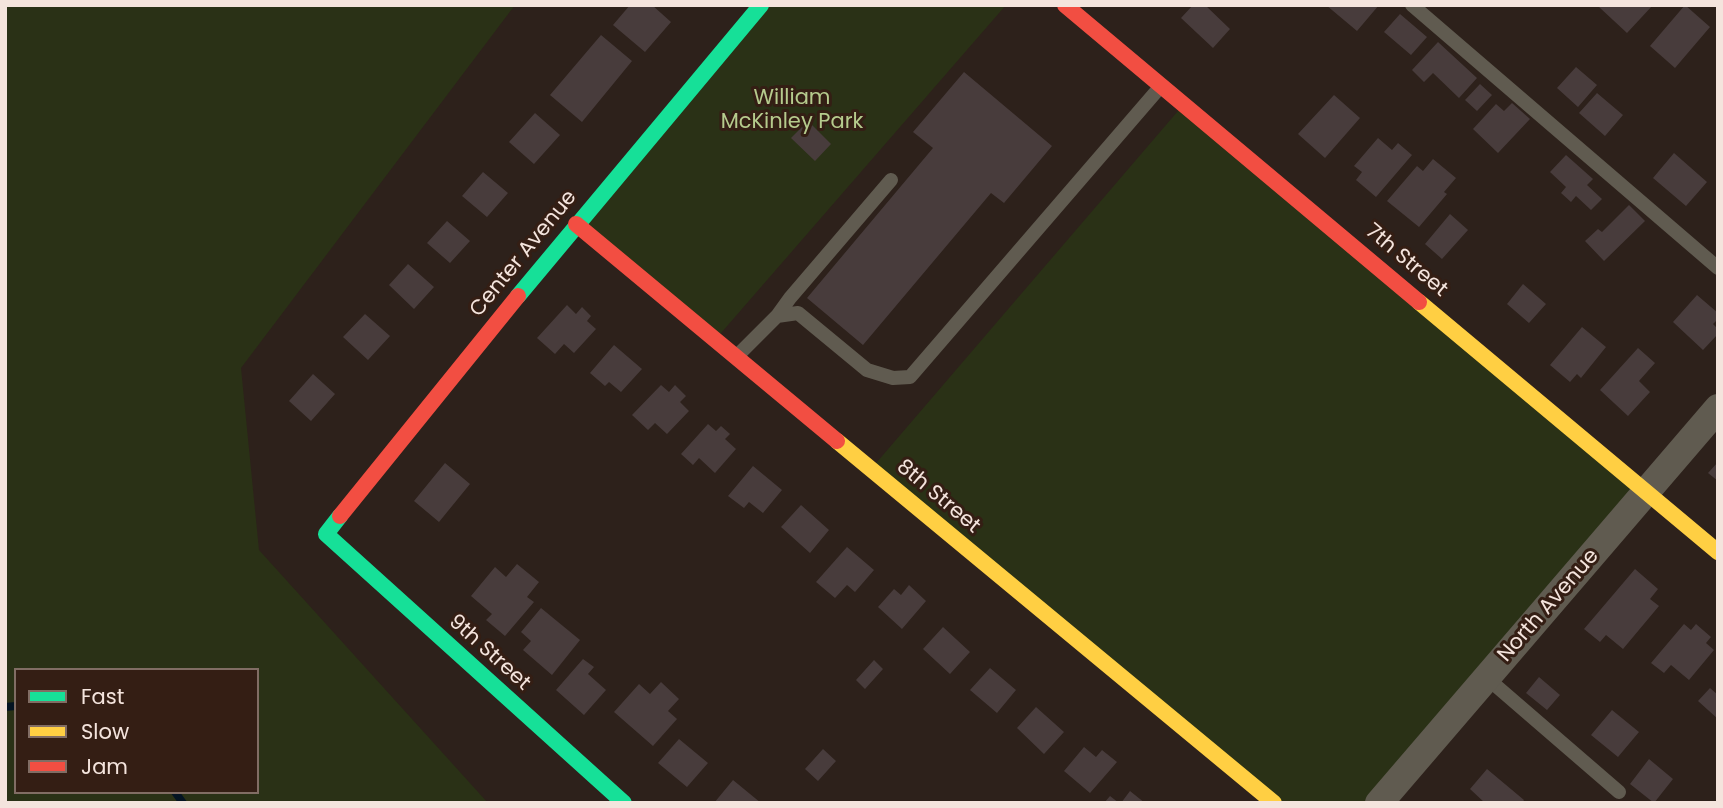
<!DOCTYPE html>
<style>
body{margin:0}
#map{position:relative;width:1723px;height:808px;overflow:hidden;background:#2d211b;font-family:Poppins,sans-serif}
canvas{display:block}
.frame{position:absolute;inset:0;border:7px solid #f4e4dd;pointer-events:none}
.legend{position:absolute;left:14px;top:668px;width:245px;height:126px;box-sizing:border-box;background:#341e14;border:2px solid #816d64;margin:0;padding:9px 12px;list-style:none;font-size:21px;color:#f4e4dd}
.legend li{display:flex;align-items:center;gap:14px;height:35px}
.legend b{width:35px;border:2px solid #816d64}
</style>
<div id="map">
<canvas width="1723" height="808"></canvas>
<div class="frame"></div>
<ul class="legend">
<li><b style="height:9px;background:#16e098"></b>Fast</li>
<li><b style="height:9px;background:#ffcf43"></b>Slow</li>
<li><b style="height:9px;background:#f24e42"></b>Jam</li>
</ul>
</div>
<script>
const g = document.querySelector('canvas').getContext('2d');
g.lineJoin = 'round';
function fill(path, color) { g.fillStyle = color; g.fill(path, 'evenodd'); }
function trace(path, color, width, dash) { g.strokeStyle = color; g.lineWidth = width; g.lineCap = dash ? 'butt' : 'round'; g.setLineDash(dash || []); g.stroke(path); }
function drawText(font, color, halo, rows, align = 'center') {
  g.font = font + ' Poppins,sans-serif'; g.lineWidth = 6; g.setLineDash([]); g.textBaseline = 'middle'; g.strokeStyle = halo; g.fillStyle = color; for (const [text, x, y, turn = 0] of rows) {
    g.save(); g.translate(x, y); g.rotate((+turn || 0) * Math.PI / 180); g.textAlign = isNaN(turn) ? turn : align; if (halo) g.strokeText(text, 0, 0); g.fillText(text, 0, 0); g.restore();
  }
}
fill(new Path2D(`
 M5 5H515L241 368 259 550 488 803H5ZM16 670H257V792H16Z
 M761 5H1006L715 340 576 224Z
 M1184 104 1648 491 1379 803H1274L871 469Z`), '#2a3116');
trace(new Path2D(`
 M5 707 16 706
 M175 792 183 803`), '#041422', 8);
fill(new Path2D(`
 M630 5H652L671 22 645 52 613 25Z
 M1193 5H1205L1230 29 1213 48 1181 18Z
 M1326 5H1379L1357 31Z
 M1601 5H1653L1627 33 1599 7Z
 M1685 5 1710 27 1675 68 1650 46Z
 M1400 14 1427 37 1411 55 1384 32Z
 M601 35 632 61 582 122 550 95Z
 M1438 42 1477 78 1459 98 1433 73 1424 82 1412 70Z
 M1576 67 1597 85 1578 107 1557 88Z
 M964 72 1052 146 1004 203 991 193 863 345 807 298 933 148 913 132Z
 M1480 84 1492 95 1477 111 1465 100Z
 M1597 93 1623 115 1605 136 1579 113Z
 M1334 95 1360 118 1325 158 1298 134Z
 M1512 103 1530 119 1498 153 1473 129 1496 104 1504 111Z
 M535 113 560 135 534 164 509 142Z
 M808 121 831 144 815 161 791 138Z
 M1378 138 1392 150 1398 143 1412 155 1376 197 1356 180 1362 172 1354 166Z
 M1674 153 1707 182 1686 206 1653 178Z
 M1566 155 1593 179 1587 185 1602 199 1591 210 1576 196 1571 202 1561 193 1566 187 1550 172Z
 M1433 159 1456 178 1444 192 1447 194 1419 227 1387 201 1417 166 1423 171Z
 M483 172 508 193 487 217 462 196Z
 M1629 205 1645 221 1604 261 1585 241 1598 229 1602 232Z
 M1450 214 1468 230 1442 259 1425 244Z
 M447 221 470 241 450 263 427 243Z
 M408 264 434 287 414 309 389 285Z
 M1523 284 1546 304 1529 323 1507 304Z
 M1697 295 1718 313V319L1713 324 1718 329V334L1703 350 1673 322Z
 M567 305 576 314 582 307 591 316 587 321 596 329 574 353 564 344 555 354 537 338Z
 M365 314 390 336 368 360 343 337Z
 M1582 327 1606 347 1581 378 1577 374 1570 382 1550 365Z
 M614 345 642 369 621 392 609 382 605 386 590 373Z
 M1638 348 1655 363 1639 381 1650 392 1628 416 1600 390Z
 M313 374 335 394 311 421 289 401Z
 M661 385 669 392 675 385 686 396 680 402 689 411 667 434 655 423 648 430 632 415Z
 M708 424 716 431 721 426 730 434 725 439 736 449 715 473 699 458 693 465 681 454Z
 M1718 462V481L1708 473Z
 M445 463 470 484 439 522 414 501Z
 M753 466 782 490 763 513 749 502 744 508 728 496Z
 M801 505 829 530 810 553 781 527Z
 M847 547 874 570 855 592 847 585 835 598 816 582Z
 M517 564 539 582 527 597 534 602 505 636 486 620 492 614 471 596 495 567 506 577Z
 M1635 569 1658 589 1650 599 1659 606 1623 649 1606 635 1600 642 1584 629Z
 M909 585 926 601 902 629 878 607 894 589 901 595Z
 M541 608 580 640 552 675 523 650 531 641 521 632Z
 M1684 624 1691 630 1696 624 1711 637 1706 643 1714 650 1689 680 1671 665 1664 673 1651 663Z
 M943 627 970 652 950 674 923 649Z
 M583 659 594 667 588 674 606 690 584 715 556 690Z
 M874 660 883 669 865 689 856 680Z
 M990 668 1016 690 997 713 970 690Z
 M1539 677 1560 695 1547 710 1526 693Z
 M661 682 679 699 668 711 677 719 653 746 614 712 639 684 650 694Z
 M1710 688 1718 695V719L1698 701Z
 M1036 707 1064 732 1044 754 1017 728Z
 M1612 710 1639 732 1618 757 1591 735Z
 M679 739 708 763 687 787 658 763Z
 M1084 747 1096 757 1102 750 1117 762 1090 793 1064 771Z
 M823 749 836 761 818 781 805 769Z
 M1649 759 1673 779 1654 803 1630 784Z
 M1487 769 1524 800 1522 803H1485L1470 789Z
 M733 780 761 803H714Z
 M1130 791 1145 803H1121Z
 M1110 796 1119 803H1104Z`), '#483c3c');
trace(new Path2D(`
 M1412 5 1718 268
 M777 316 790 298 891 180
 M737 356 777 316 798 313 867 370 893 378 910 377 1161 86
 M1487 678 1619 792`), '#605b50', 14);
trace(new Path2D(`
 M1379 803 1718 408`), '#605b50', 28);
trace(new Path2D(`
 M518 296 761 5
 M340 516 326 534 624 803`), '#16e098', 16);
trace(new Path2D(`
 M1419 302 1718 552
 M837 441 1274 803`), '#ffcf43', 16);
trace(new Path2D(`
 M1065 5 1419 302
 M576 224 837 441
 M340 516 518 296`), '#f24e42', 16);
drawText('21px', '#b5cb8d', '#341e14', [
 ["William",792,99],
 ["McKinley Park",792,123]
]);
drawText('21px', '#f4e4dd', '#341e14', [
 ["Center Avenue",524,254,-51],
 ["7th Street",1406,261,40],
 ["8th Street",938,497,40],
 ["North Avenue",1549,606,-49],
 ["9th Street",489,653,42]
]);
</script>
